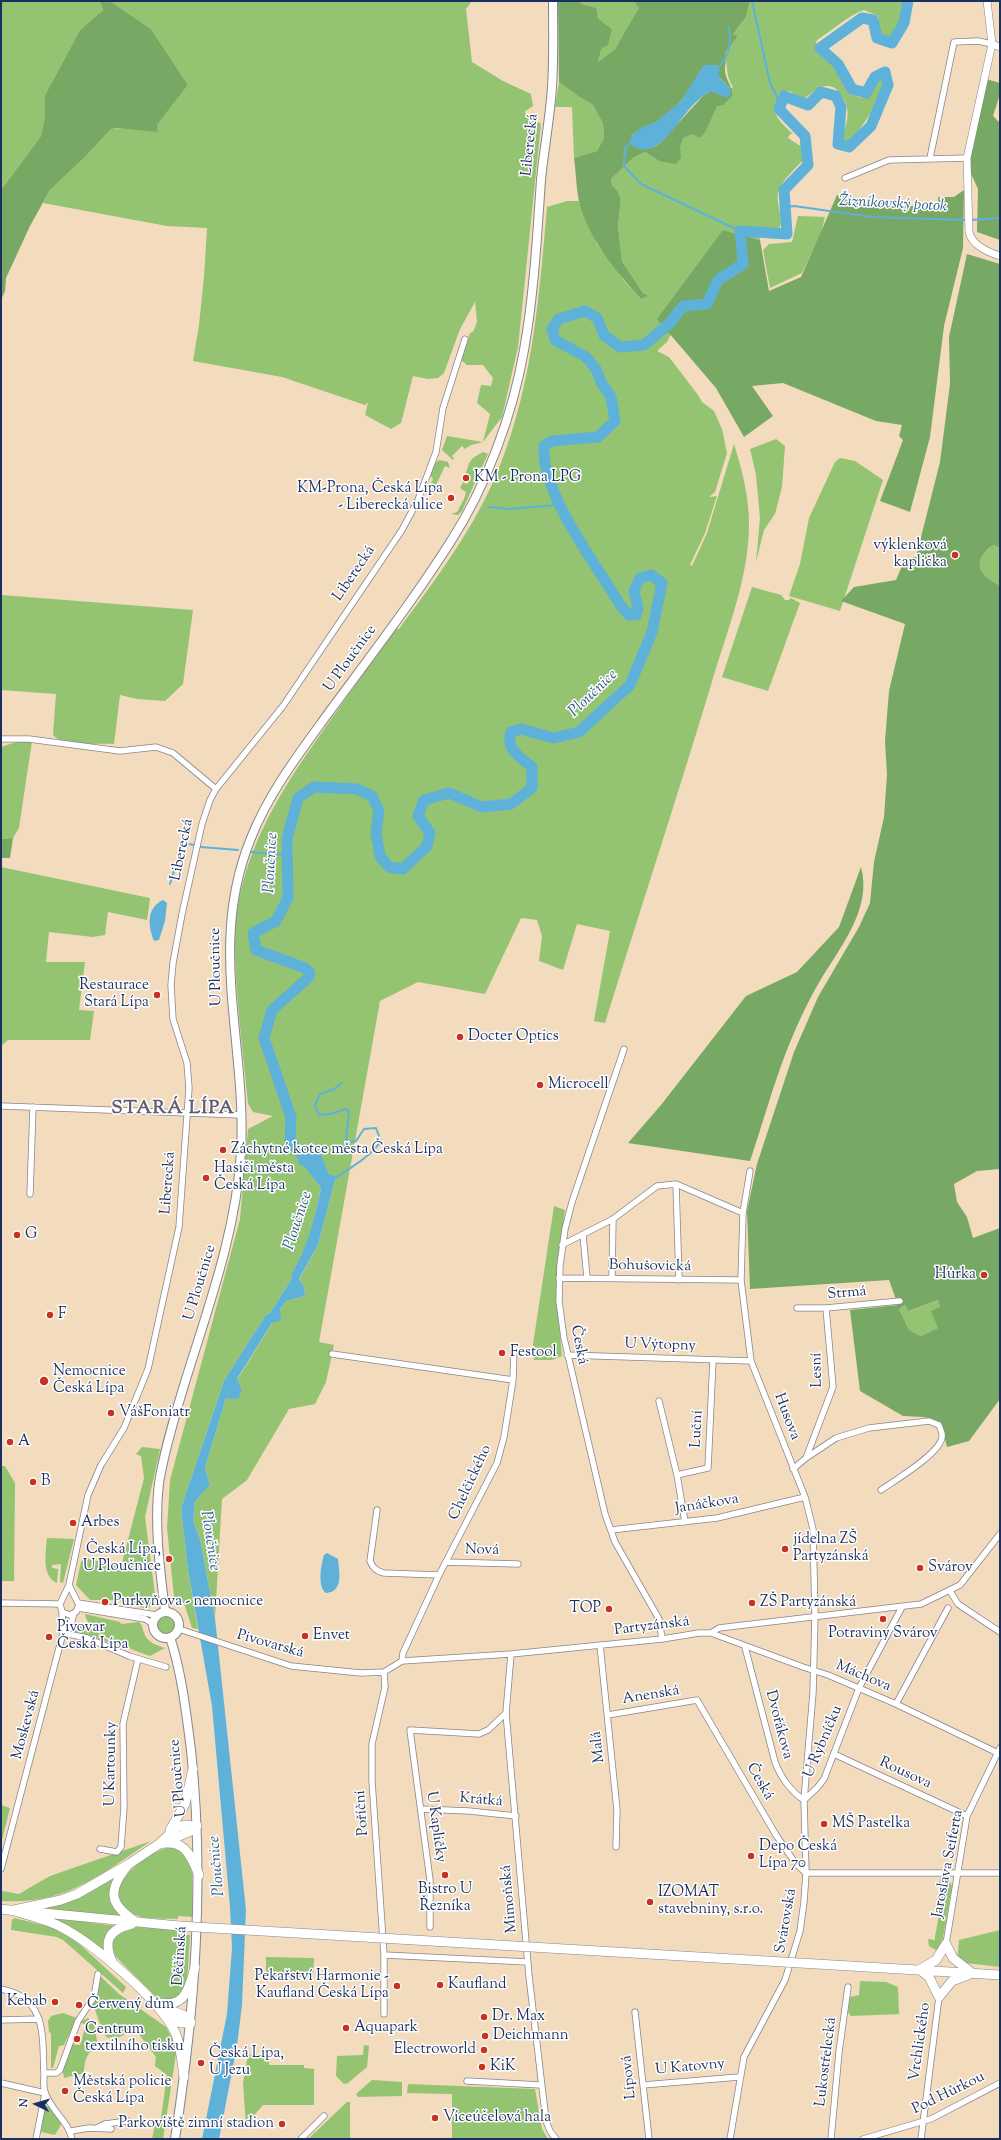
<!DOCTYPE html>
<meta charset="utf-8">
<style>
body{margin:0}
#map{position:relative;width:1001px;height:2140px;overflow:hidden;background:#f3dbbd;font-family:"Sorts Mill Goudy",serif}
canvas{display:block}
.frame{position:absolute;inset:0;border:2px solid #1b2f5e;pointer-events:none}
.north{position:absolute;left:16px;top:2084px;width:40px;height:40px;-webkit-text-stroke:3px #fff;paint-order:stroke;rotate:275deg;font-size:11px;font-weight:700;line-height:16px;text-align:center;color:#1b2f5e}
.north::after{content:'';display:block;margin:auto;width:14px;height:18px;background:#1b2f5e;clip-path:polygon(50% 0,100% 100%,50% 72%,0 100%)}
</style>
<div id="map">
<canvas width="1001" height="2140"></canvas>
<div class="frame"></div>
<div class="north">N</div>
</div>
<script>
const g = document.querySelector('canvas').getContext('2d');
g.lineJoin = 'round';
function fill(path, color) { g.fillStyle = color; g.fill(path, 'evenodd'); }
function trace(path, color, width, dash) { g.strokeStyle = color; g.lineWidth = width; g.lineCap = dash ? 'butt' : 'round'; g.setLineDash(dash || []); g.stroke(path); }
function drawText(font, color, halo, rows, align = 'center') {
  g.font = font + ' "Sorts Mill Goudy",serif'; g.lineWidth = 3; g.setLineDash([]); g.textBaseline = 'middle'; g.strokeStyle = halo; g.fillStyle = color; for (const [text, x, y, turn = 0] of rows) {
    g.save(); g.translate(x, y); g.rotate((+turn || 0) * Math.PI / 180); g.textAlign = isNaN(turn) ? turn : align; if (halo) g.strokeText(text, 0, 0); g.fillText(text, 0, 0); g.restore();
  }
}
fill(new Path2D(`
 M1 1H100L103 10 80 30 45 95V116L41 136 1 190Z
 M110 1H472L466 9 472 62 503 81 531 94 533 106 524 112 541 124 518 347 502 417 483 442 471 445 465 449 462 446 452 456 454 459 453 460 442 450 447 436 483 442 490 414 477 403 481 385 491 386 493 378 483 365H467L461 360 470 333 473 332 477 322 475 302 460 329 444 373 438 378 428 379 413 376 401 423 391 429 365 415 368 402 365 405 282 377 193 361 199 325 204 277 207 228 167 226 43 203 50 190 83 159 111 129 157 125 188 85 151 29Z
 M580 1H634L640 8 615 49 598 62 600 49 612 29 581 4Z
 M750 1H905V12L888 41H885L880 33 878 16 864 10C847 16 833 30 817 40 811 55 833 63 841 73 850 85 843 92 861 98L869 94 880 77 884 79 880 100 852 140 842 143 840 141C848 122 853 108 838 91 834 86 828 85 821 87 815 89 808 96 803 100L790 91 779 93C772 116 776 118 793 134H790L788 138 802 147 805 158C796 168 784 178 779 190 774 202 785 216 779 230L762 232 759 230 760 240 723 230 667 342 657 351 669 357 698 395 702 402 714 411 722 429 727 453 715 492 709 497 717 496 705 533 690 565 692 566 707 533 734 444C742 470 749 496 749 524 749 579 726 633 711 685 677 798 640 910 605 1023L594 1021 610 931 577 924 563 970 539 961 542 936 537 920 521 918 485 994 418 982 380 1001 319 1342 334 1345 326 1382 315 1404 289 1409 247 1480 222 1499 215 1617 200 1539 193 1521 195 1501 210 1485 205 1468 226 1398 242 1390 237 1380 286 1301 305 1296 304 1287 299 1280 318 1245 336 1176 329 1174 318 1150 305 1151 297 1163 305 1166 321 1188C315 1219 308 1248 291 1275L292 1278 270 1313 265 1316 224 1381 181 1508 188 1570 198 1629 192 1628 184 1603 174 1597 167 1528 170 1480 240 1219 248 1129 273 1116 253 1112 248 1104C243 1050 235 995 235 941 236 857 281 790 327 725 350 692 373 660 396 628L399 629C436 579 476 526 499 468 533 383 539 297 547 207L567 201H579L597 244 625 282 641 299 649 296 643 293 622 261 618 226 621 199 617 190 612 185 611 179 633 158 645 152 659 161 672 132 733 87C725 75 728 66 725 53L738 36 733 34 746 17Z
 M559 82 578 96 593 105 603 124 604 138 597 151 574 158 572 107H555Z
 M798 216 825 217 821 233 802 273 770 288 763 250 769 244 792 242Z
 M776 439 785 446 782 487 775 514 764 530 756 562 760 518 756 475 750 449Z
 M483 452 488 454 462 511 458 515 451 514 457 512 464 499 466 492 460 488 463 482 467 484 470 479 465 476C470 461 468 460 483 452Z
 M840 458 855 461 883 480 840 611 789 596 800 564 809 518 835 462Z
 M439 460 448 462 450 468 445 466 436 485 431 483 433 479 430 475 435 463Z
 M994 545 1000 548V586C995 582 986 578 982 573 974 563 985 549 994 545Z
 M752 587 781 595 785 600H789L791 598 800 603 768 691 722 677Z
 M1 595 193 610 183 684 165 701 137 699 120 695 114 744C99 743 63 747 53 735L56 694 1 690Z
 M32 741 19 828 13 838 1 839V747L16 742Z
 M1 867 150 898 147 920 108 912 105 935 93 937 49 932 46 962H85L79 1010 94 1011 90 1040H8L1 1046Z
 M554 1206 565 1210 557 1269 556 1293 562 1356 552 1360H534L532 1351Z
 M938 1300 940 1307 938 1328 921 1336 909 1330 899 1309 905 1305 910 1311Z
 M142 1447 160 1449 145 1517 156 1602 147 1609 116 1600H90L76 1585 81 1562 85 1558 121 1567 144 1478 141 1456 136 1454Z
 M1 1466H5L15 1483 14 1581H1Z
 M47 1538 74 1539 63 1583 60 1582 61 1564 52 1565V1568L58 1569 57 1583C41 1576 46 1552 47 1538Z
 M85 1614 120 1622 121 1624 139 1622C143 1625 142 1629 144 1633 148 1643 156 1645 165 1648L150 1656C135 1651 86 1633 85 1614Z
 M157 1625a9 9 0 1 1 18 0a9 9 0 1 1-18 0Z
 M75 1623 87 1625 113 1644 87 1634 72 1632Z
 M1 1805 10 1808 1 1844Z
 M151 1841C100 1875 66 1905 1 1901L2 1891 19 1894 50 1876Z
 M172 1847 179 1848 189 1861 192 1872V1917L178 1916V1919C166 1918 149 1920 138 1916 89 1898 144 1850 172 1847Z
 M120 1871C109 1886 105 1902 121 1916L30 1909Z
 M940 1878H948L952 1886 943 1938 939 1952 929 1946 928 1939 935 1940V1937L944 1886 939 1885Z
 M40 1916 117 1926 110 1930 103 1942 106 1956Z
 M14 1918 52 1927 74 1939 126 1987 123 1993 63 1940 57 1937 11 1930 12 1920Z
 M137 1927 177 1929V1934L190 1935 187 1985 179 1998 165 2001 156 1997 116 1957 113 1951V1937L123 1930Z
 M1000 1930V1967L957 1962 959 1940Z
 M266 1957 314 1958 313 1977 266 1976Z
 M98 1974 119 1994 166 2027 173 2040 176 2054 163 2139H152L155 2125H160L167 2075 155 2066 156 2057 135 2029 116 2039 115 2036 108 2038 103 2033 92 2001Z
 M860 1981 886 1982 898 1987 899 2014 851 2016 848 2012 850 1997 859 1995Z
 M63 2013 77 2018 64 2045 59 2046 53 2068H51V2033L49 2032 48 2021 51 2016Z
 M88 2018 94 2024 98 2047C87 2050 84 2062 84 2073L64 2078 62 2067 71 2044 80 2045 86 2025 80 2022Z
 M364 2045 369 2046 367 2067 348 2083 344 2084 336 2076 337 2056 363 2055Z
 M269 2054V2065H304V2068L314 2069V2105H263L246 2125 243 2083 248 2055Z
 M372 2080 402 2082V2096L358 2097 356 2094Z
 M408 2084 535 2089 542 2129 548 2139H452V2094L407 2093Z
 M347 2102H350V2139H308Z
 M47 2106 52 2108 62 2123 55 2135 41 2132 45 2107Z`), '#94c372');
fill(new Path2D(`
 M100 1H110L151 29 188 85 157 125 158 132 118 128 111 129 83 159 50 190 30 226 6 278 5 291 1 300V190L41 136 45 116V95L80 30 103 10Z
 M558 1H580L581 4 596 8 598 18 612 29 608 45 601 49 598 62 615 49 639 8 634 1H750L746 17 733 34 738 36 725 53C727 60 725 64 725 70 725 80 733 85 732 96L723 105 717 106 705 132 700 138 692 134 683 138 680 147 681 158 676 164 659 161 645 152 633 158 611 179 612 185 617 190 621 199 618 226 622 261 643 293 649 296 641 299C616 272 588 238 579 201 576 187 576 172 574 158L597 151 604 138 603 124 593 105 578 96 559 82ZM716 65 719 70V77L730 88 710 91 703 96 660 143 654 147 631 136C639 129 646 127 656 122 675 112 691 90 700 71Z
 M986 79 1000 83V94L993 116 1000 123V240L977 232 978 189 968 167Z
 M964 190 963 248 944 326 930 437 910 512 880 501 903 440 899 436 902 425 876 421 783 383 752 386 773 416 744 437 716 388 657 319 723 230 760 240 769 291 801 277 837 195 939 210 938 197H954Z
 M967 254 1000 264V548L994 545C985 549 975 562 982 572 985 578 995 582 1000 586V1169L977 1171 954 1184 957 1202 967 1217 973 1238 1000 1228V1399L969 1441 947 1447 941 1422 924 1417 903 1416 860 1391 850 1310 898 1305 889 1280 750 1289 747 1211 757 1164 794 1052 818 997 859 927 870 903 874 862 884 817 887 775 885 741 889 691 905 624 841 601 854 587 896 580 905 559 916 557 940 462 950 384 949 337ZM938 1300 940 1307 931 1311 938 1328 921 1336 909 1330 899 1309 905 1305 909 1311Z
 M13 838 10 858H1V839Z
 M861 867C873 911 837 950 817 986 805 1007 794 1032 785 1055 772 1089 762 1126 750 1161L628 1143 661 1105 746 996 797 972 839 927Z`), '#77a964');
fill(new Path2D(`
 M704 65H716L719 70V77L730 88V95L728 98 710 91C701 97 693 104 687 112 675 126 652 165 630 143L631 136 642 127 656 122 681 101Z
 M163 900 167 903 165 921 159 940 154 941C148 926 146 908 163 900Z
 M319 1150 329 1174 336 1176 318 1245 299 1279 304 1287 305 1296 286 1301 280 1310 281 1320 272 1323 237 1379 242 1390 238 1399 226 1398 205 1468 210 1485 195 1501 193 1521 200 1539 215 1618 246 1910 242 2005 237 2046 219 2139H202L227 2014 232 1948 230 1907 212 1706 188 1570 181 1508 224 1381 265 1316 270 1313 292 1278 291 1275C307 1248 315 1219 321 1188L305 1167 297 1163 305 1151Z
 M327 1553 338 1559C339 1571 344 1592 326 1593 317 1587 321 1565 324 1555Z`), '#5eb2da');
trace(new Path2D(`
 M752 1 770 83 781 105
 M717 69C729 56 732 44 729 27
 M631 142 625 149 624 166 641 184 740 231
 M786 207 794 206 872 217 967 220
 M971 220 1000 218
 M489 507 508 509 558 505
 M201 847 238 850
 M251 852 287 855
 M170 884 183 843 194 845
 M334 1179C350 1168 370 1157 381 1141L376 1128 364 1129 356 1141 351 1142 346 1140 349 1112 346 1109 330 1114 319 1115 315 1105 320 1094 334 1089 342 1083`), '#5eb2da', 2);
trace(new Path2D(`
 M314 1164 302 1155 290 1141 291 1117 264 1038 272 1010 308 978 310 973 305 968 256 950 253 933 276 921 288 898 287 839 298 798 314 787 357 789 372 796 379 811 376 833 380 856 389 867 403 869 427 846 430 833 418 816 424 800 449 793 482 807 511 804 532 788V767C520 757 505 749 511 732L521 729 554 738 579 732 630 685 652 632 662 583 651 575 640 578 634 591 638 609 636 615H629L621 606C596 564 541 494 544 446L552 441 598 437 615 421 611 397 601 382 596 369 586 357 555 340 552 329 559 319 585 311 597 318 604 335 620 347 644 345 670 323 683 306 707 304 718 280 743 264 740 231 787 234 784 190 808 165 805 136 779 109 784 96 808 105 821 92 836 96 841 107 838 144 849 147 871 126 888 85 885 72 875 77 866 93 852 89 838 64 820 48 862 18 873 20 877 38 892 43 904 23 908 1`), '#5eb2da', 11);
const minor = new Path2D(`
 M930 158 954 42 978 41 992 44
 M845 178 889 160 967 158
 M1 739H29L120 751 156 747 173 753 216 789
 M624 1049 572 1202 565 1229 560 1265 559 1301 564 1338 605 1514 615 1542 659 1619 662 1639
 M1 1106 241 1115
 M676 1184 679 1280
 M30 1194 33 1107
 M583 1235 587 1278
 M562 1245 613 1219 657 1186 676 1184 743 1213
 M559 1278 741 1280
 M612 1278 613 1219
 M797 1308H826L900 1301
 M332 1354 513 1380
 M567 1355 751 1361
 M659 1401 677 1475 685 1522
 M806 1458 836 1438 869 1428 929 1421 939 1425C940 1428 943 1433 942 1437 941 1453 894 1481 881 1490
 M793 1469 806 1458 833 1387 826 1308
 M677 1475 708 1468 713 1360
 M377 1510 370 1561C373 1568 376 1571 384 1573L439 1575
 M611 1530 717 1518 805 1497
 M446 1562 518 1564
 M69 1585 79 1605 76 1612 70 1615 62 1612 60 1604 69 1585 88 1495 101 1465 124 1428 148 1369 179 1227 189 1088 187 1063 173 1019 171 985 173 963 182 914 202 824 210 800 216 789 283 706 402 530 418 500 436 452 443 408 465 339
 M950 1591 958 1604 1000 1632
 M1 1603 60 1604
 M78 1603 157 1615
 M78 1608 145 1619 153 1624
 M62 1612 63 1633
 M179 1629 291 1666 361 1673 384 1672 402 1661 511 1654 662 1639 699 1633H711L719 1628 921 1604 960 1585 1000 1534
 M63 1633 87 1638 129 1656 166 1667
 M63 1633 70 1628 74 1613
 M711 1633 803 1667 828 1675 896 1704 1000 1754
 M600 1645 617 1810 616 1847
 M745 1647 775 1762C780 1776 791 1792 804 1800
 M511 1654 506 1713 529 1976 546 2121 550 2131 556 2139
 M402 1661 403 1653 439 1575 497 1463 504 1437 513 1380 514 1349
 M896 1704 948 1608
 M608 1715 697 1700 776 1835 796 1864 806 1873
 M834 1754 967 1816
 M804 1800 817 1788 824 1779 859 1688 902 1607
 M421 1809 469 1811 516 1816
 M100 1849 117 1852 121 1847 124 1807 123 1724 138 1659
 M1 1869 63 1633
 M806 1873H1000
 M430 1927V1880L410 1730 479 1734 488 1730 506 1713
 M946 1944 967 1816 1000 1748
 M384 1955 528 1962
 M1 1989C48 1998 42 2037 44 2074 44 2080 43 2087 45 2092 50 2110 68 2120 72 2139
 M635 2012 649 2139
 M384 2014V1955L372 1781V1744L385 1687 384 1672
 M1 2020 39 2019
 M44 2073H56L60 2070 78 2021 94 1997 98 1974
 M467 2081 541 2085
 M1 2083 45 2093 36 2139
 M643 2085 739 2077
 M97 2128 105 2124 128 2121
 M71 2131 89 2128 111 2129
 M301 2139 324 2116
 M730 2139 744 2057 785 1980 800 1931 804 1902 806 1873 804 1800 813 1693 815 1615 813 1529 805 1497 751 1361 741 1280 743 1213 750 1171
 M831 2139 839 2052 848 1987
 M863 2139 931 2119 1000 2083
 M921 2139 939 1997`);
const tertiary = new Path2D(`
 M987 1 992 44 1000 47
 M992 44 967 158 969 232C972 245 987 252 1000 256`);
const secondary = new Path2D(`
 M165 1611C160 1570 154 1525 159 1483 164 1452 173 1422 182 1392 206 1313 236 1235 241 1152 247 1044 207 945 251 838 269 793 298 755 327 715 369 658 413 601 451 541 486 487 513 414 524 350 534 294 537 237 541 180 544 149 550 118 552 87 554 58 553 29 553 1
 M153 1625a13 13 0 1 1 26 0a13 13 0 1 1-26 0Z
 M170 1637C182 1674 186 1712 191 1750 205 1880 195 2010 175 2139`);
const primary = new Path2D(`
 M170 1830 185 1804 193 1769
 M166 1842 191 1831 197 1826
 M159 1844C185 1839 190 1854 199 1875
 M128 1865C107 1891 109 1904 136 1922
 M1 1909 16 1911
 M11 1910C28 1915 47 1919 63 1928 96 1946 159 1999 175 2032 181 2046 182 2062 184 2077
 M14 1910 61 1900 77 1894 129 1864 159 1844 177 1827 185 1825 197 1826
 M33 1912 179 1926
 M946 1944 953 1958 972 1973
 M113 1964C103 1942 107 1930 132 1924
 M850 1966 1000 1975
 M919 1970 936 1960 946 1944
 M920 1970 929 1977 939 1997 952 1981 968 1975
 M152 2001C183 2011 188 1993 195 1967
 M161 2006 185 2016 191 2023
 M167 2018 181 2023H191`);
trace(minor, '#87858e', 7);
trace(tertiary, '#87858e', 8);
trace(secondary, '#87858e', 10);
trace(primary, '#87858e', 10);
trace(minor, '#fff', 5.5);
trace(tertiary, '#fff', 7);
trace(secondary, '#fff', 8);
trace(primary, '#fff', 9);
const primaryBridge = new Path2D(`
 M179 1926 850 1966`);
trace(primaryBridge, '#87858e', 10, []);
trace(primaryBridge, '#fff', 9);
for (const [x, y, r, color] of [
 [466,478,4,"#c8321e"],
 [451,498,4,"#c8321e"],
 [955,555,4,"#c8321e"],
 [157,995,4,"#c8321e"],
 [460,1037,4,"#c8321e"],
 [540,1085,4,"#c8321e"],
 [223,1150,4,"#c8321e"],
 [206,1178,4,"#c8321e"],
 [17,1235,4,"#c8321e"],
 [984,1275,4,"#c8321e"],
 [50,1315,4,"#c8321e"],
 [502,1353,4,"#c8321e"],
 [44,1381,5,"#c8321e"],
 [111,1413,4,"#c8321e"],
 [10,1442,4,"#c8321e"],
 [33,1482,4,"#c8321e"],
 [73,1523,4,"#c8321e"],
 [785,1549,4,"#c8321e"],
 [169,1559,4,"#c8321e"],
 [920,1568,4,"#c8321e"],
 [105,1602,4,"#c8321e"],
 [752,1603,4,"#c8321e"],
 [609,1609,4,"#c8321e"],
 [883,1619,4,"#c8321e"],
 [305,1636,4,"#c8321e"],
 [49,1637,4,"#c8321e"],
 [824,1824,4,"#c8321e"],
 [751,1856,4,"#c8321e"],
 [445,1875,4,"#c8321e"],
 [650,1902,4,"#c8321e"],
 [440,1985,4,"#c8321e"],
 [397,1986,4,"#c8321e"],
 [55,2002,4,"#c8321e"],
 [79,2005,4,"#c8321e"],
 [484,2017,4,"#c8321e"],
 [346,2028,4,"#c8321e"],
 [485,2036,4,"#c8321e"],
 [77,2039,4,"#c8321e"],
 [484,2050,4,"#c8321e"],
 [201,2063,4,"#c8321e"],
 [482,2067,4,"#c8321e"],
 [65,2091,4,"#c8321e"],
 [435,2118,4,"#c8321e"],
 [282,2124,4,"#c8321e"]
]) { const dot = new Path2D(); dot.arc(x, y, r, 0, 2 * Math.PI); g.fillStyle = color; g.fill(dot); trace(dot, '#fff', 1.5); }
drawText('15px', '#1b2f5e', '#fff', [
 ["Liberecká",531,145,-84],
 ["Liberecká",355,574,-56],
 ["U Ploučnice",351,659,-54],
 ["Liberecká",183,850,-78],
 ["U Ploučnice",217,967,-91],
 ["Liberecká",169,1183,-86],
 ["Bohušovická",650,1267,1],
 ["U Ploučnice",201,1283,-73],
 ["Strmá",847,1294,-5],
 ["Česká",578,1345,79],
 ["U Výtopny",660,1346,2],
 ["Lesní",818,1370,-91],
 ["Husova",786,1417,69],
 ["Luční",698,1429,-87],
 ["Chelčického",471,1483,-65],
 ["Janáčkova",707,1505,-9],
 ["Nová",482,1551,1],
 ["Partyzánská",652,1627,-7],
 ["Pivovarská",270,1645,16],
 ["Máchova",863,1677,23],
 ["Anenská",651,1696,-9],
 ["Moskevská",27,1725,-75],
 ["Dvořákova",778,1725,75],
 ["U Rybníčku",824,1742,-67],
 ["Malá",599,1747,-96],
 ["U Kartounky",112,1764,-89],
 ["Rousova",905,1774,25],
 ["U Ploučnice",179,1778,-95],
 ["Česká",759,1782,60],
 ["Krátká",481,1801,5],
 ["Poříční",363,1813,-94],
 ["U Kapličky",435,1827,82],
 ["Jaroslava Seiferta",949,1864,-79],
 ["Mimoňská",510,1899,-95],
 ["Svárovská",787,1921,-80],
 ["Děčínská",181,1956,-86],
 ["Vrchlického",921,2042,-82],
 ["Lukostřelecká",827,2062,-83],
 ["U Katovny",690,2068,-5],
 ["Lípová",630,2077,-96],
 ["Pod Hůrkou",949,2094,-26]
]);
drawText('15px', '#1b2f5e', '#fff', [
 ["KM - Prona LPG",474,478],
 ["KM-Prona, Česká Lípa",443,489,"right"],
 ["- Liberecká ulice",443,506,"right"],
 ["výklenková",947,546,"right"],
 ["kaplička",947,563,"right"],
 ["Restaurace",149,986,"right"],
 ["Stará Lípa",149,1003,"right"],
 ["Docter Optics",468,1037],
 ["Microcell",548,1085],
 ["Záchytné kotce města Česká Lípa",231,1150],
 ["Hasiči města",214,1169],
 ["Česká Lípa",214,1186],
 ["G",25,1235],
 ["Hůrka",976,1275,"right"],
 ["F",58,1315],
 ["Festool",510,1353],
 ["Nemocnice",53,1372],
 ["Česká Lípa",53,1389],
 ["VášFoniatr",119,1413],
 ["A",18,1442],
 ["B",41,1482],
 ["Arbes",81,1523],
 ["jídelna ZŠ",793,1540],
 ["Partyzánská",793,1557],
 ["Česká Lípa,",161,1550,"right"],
 ["U Ploučnice",161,1567,"right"],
 ["Svárov",928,1568],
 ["Purkyňova - nemocnice",113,1602],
 ["ZŠ Partyzánská",760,1603],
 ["TOP",601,1609,"right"],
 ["Pivovar",57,1628],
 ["Česká Lípa",57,1645],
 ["Potraviny Svárov",883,1634,"center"],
 ["Envet",313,1636],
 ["MŠ Pastelka",832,1824],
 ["Depo Česká",759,1847],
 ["Lípa 70",759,1864],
 ["Bistro U",445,1890,"center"],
 ["Řezníka",445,1907,"center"],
 ["IZOMAT",658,1893],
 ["stavebniny, s.r.o.",658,1910],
 ["Pekařství Harmonie -",389,1977,"right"],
 ["Kaufland Česká Lípa",389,1994,"right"],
 ["Kaufland",448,1985],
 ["Kebab",47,2002,"right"],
 ["Červený dům",87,2005],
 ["Dr. Max",492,2017],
 ["Aquapark",354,2028],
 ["Centrum",85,2030],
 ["textilního tisku",85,2047],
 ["Deichmann",493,2036],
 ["Electroworld",476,2050,"right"],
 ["Česká Lípa,",209,2054],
 ["U Jezu",209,2071],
 ["KiK",490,2067],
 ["Městská policie",73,2082],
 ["Česká Lípa",73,2099],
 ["Víceúčelová hala",443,2118],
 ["Parkoviště zimní stadion",274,2124,"right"]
], 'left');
drawText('italic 16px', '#325d89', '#fff', [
 ["Žizníkovský potok",893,205,3],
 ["Ploučnice",594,694,-44],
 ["Ploučnice",272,863,-87],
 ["Ploučnice",299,1221,-72],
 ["Ploučnice",209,1541,81],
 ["Ploučnice",218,1866,-95]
]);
g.letterSpacing = '1px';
drawText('bold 19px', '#615d72', '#fff', [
 ["STARÁ LÍPA",173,1110]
]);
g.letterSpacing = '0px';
</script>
